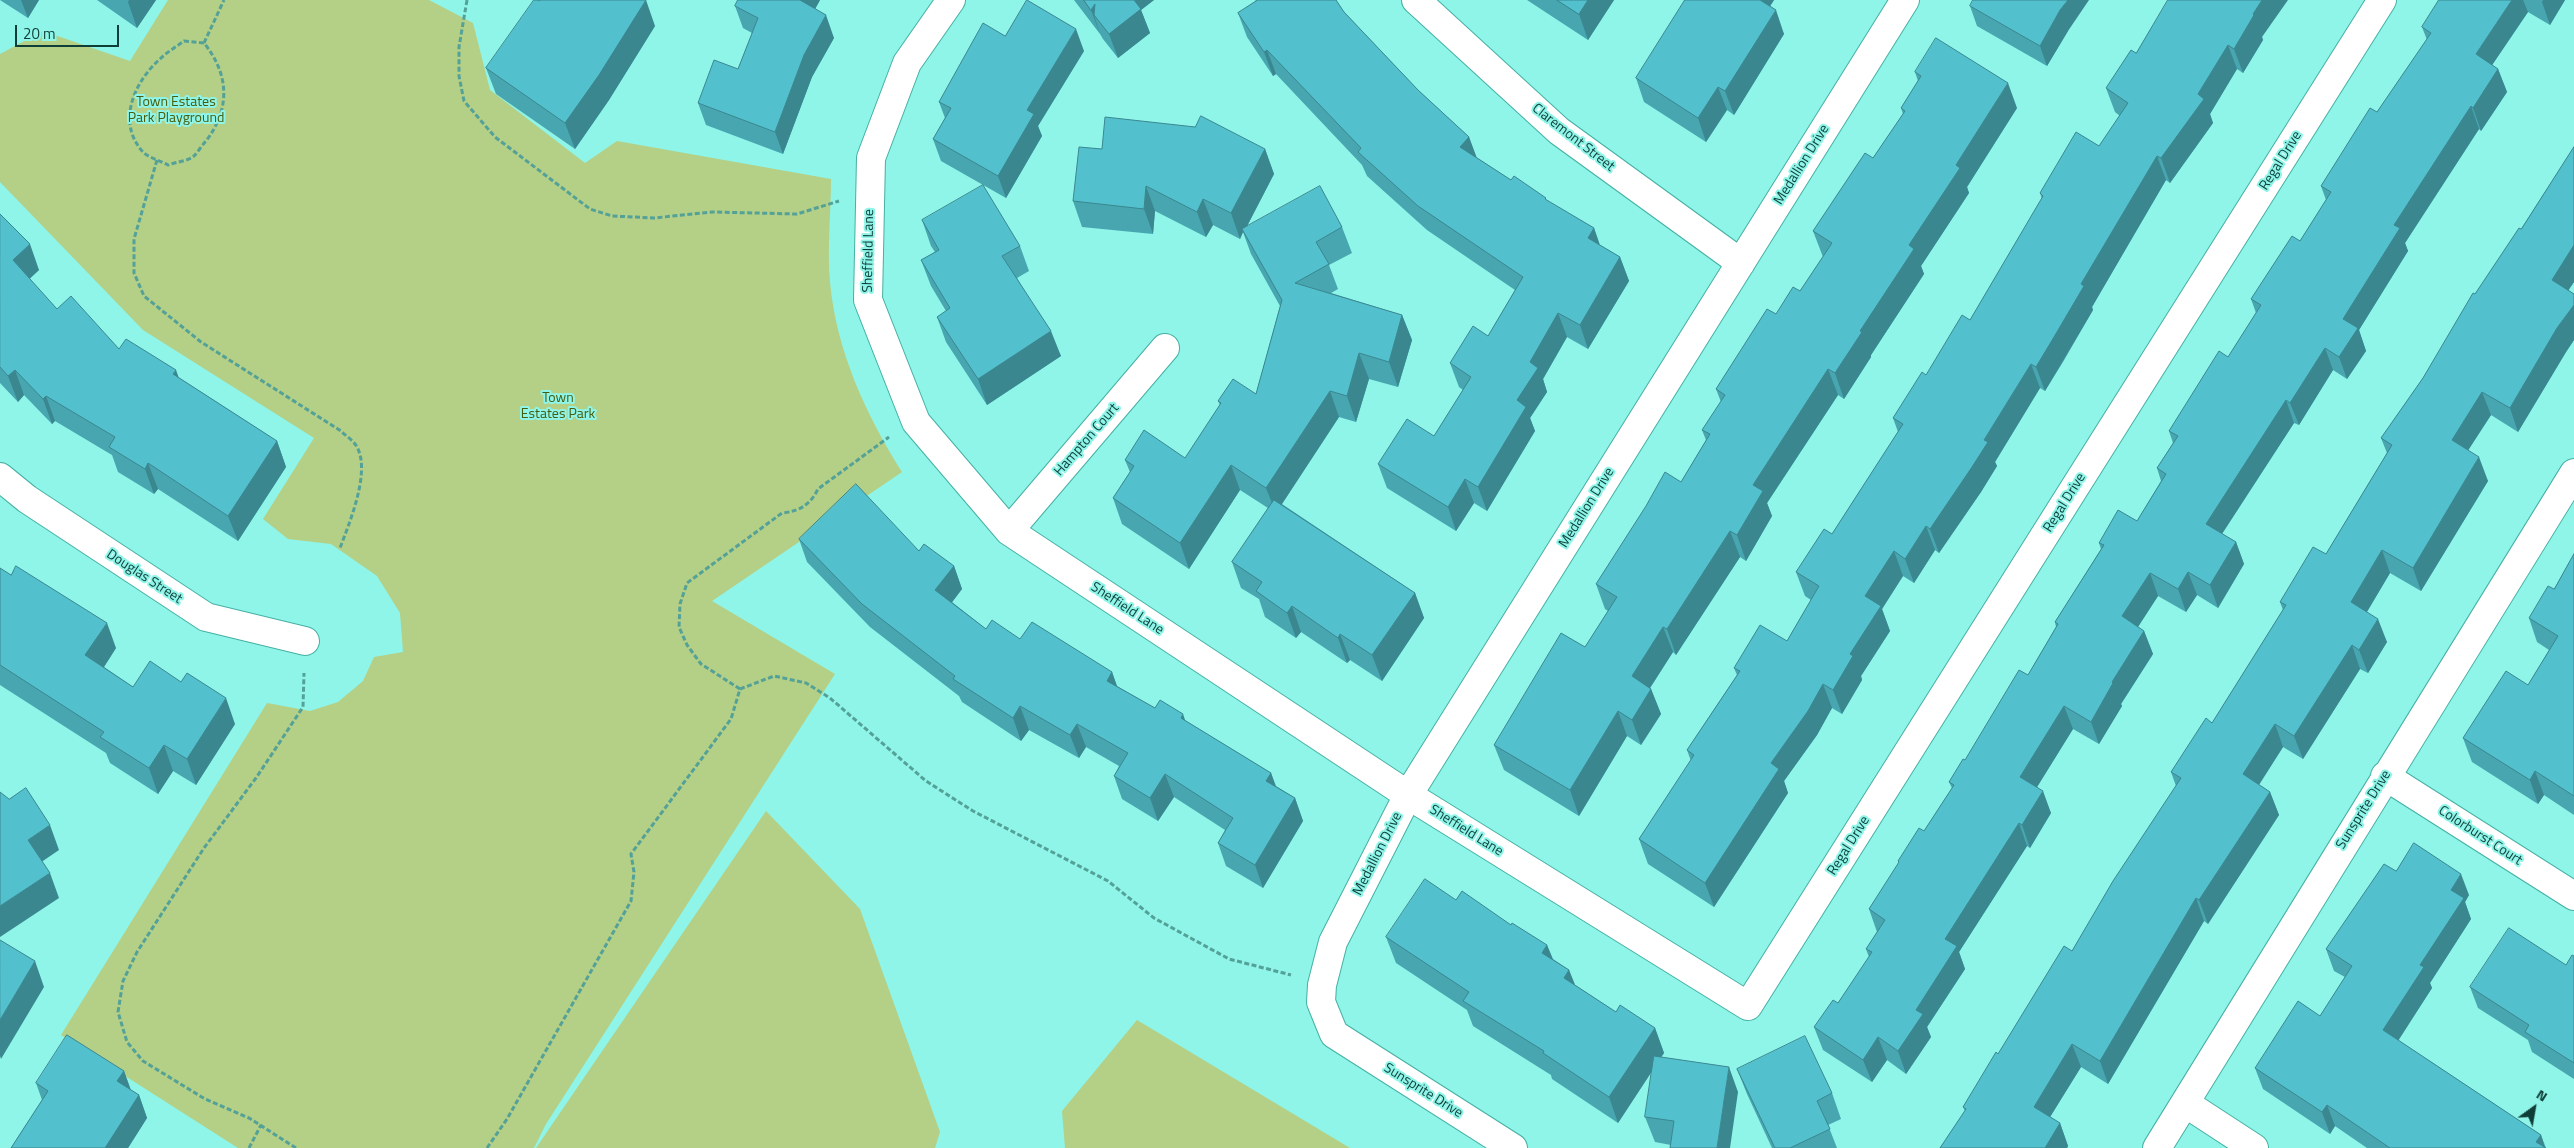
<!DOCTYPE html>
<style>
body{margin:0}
#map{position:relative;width:2574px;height:1148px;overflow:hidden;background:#8ef5e8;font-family:"Titillium Web",sans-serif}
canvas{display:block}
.north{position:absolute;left:2509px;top:1083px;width:50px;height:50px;-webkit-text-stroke:4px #8ef5e8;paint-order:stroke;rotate:32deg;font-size:14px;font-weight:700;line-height:20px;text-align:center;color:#0f3d38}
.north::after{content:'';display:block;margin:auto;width:18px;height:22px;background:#0f3d38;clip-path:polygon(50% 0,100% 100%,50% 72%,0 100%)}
.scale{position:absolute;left:15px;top:25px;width:104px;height:22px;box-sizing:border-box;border:2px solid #0f3d38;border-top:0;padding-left:6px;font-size:15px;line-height:18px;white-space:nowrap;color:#0f3d38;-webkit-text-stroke:4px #8ef5e8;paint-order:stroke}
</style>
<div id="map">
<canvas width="2574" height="1148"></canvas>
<div class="north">N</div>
<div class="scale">20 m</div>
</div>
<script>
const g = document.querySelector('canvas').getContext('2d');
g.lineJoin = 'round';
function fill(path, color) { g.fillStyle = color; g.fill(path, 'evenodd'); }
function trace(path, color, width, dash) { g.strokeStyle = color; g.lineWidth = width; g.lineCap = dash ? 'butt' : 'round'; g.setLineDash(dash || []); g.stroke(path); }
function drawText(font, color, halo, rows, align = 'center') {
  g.font = font + ' "Titillium Web",sans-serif'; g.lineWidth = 4; g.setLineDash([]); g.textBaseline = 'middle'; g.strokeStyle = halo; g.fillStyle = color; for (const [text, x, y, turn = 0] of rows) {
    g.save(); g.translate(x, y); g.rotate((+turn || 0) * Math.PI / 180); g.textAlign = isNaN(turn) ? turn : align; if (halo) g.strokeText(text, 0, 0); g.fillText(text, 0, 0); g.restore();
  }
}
fill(new Path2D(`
 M168 0H429L473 23 490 90 585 163 617 141 831 179C831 213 827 248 830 282 836 350 866 415 902 472L712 601 835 674 546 1124 534 1148H238L61 1035 267 703 310 711 338 702 363 681 374 657 403 652 400 613 377 576 331 544 288 539 263 519 314 438 143 330 0 182V54L43 31 130 61Z
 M766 811 860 909 940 1132 935 1148H536Z
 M1137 1020 1350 1148H1065L1062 1111Z`), '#b4cf86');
const minor = new Path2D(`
 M951 0 907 63 871 158 868 300 916 422 1009 531 1408 795 1748 1006 2382 0
 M1416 0 1559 131 1741 263
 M0 477 27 499 206 617 305 641
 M1009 531 1165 348
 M2385 776 2574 896
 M2185 1103 2254 1148
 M1513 1148 1334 1034 1321 1002 1322 985 1333 942 1408 795 1905 0
 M2157 1148 2574 473`);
trace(minor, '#46b0a4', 30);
trace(new Path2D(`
 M467 0 459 47V76L464 101 495 137 590 209 612 216 654 218 712 212 797 214 839 201
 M184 41 204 43C229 74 231 108 206 141 202 145 198 152 194 156 188 161 176 162 168 165 161 161 150 158 144 153 116 124 133 83 160 59 167 52 176 47 184 41Z
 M204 43 224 0
 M157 160 134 239V273L144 296 201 342 341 431C346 436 354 441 357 447 371 472 349 524 340 548
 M740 689 774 676 806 683 830 698 926 781 973 811 1108 881 1154 918 1229 959 1291 975
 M740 689 701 664 687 645 679 627 680 604 687 583 782 513C800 511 810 505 818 489L889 437
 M249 1148 261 1125
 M296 1148 249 1118 205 1099 143 1061 127 1042 118 1012 123 981 137 952 204 848 256 778 303 707 304 673
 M487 1148 507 1119 631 901 634 872 631 854 731 719 740 689`), '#54a198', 3, [5, 2.5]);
trace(minor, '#fff', 28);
fill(new Path2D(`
 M0 0H39L28 18Z
 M97 0H156L137 28Z
 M738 0H820L815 9 834 38 812 77 783 154 706 125 698 103 738 69 752 33 743 28 735 6Z
 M1074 0H1154L1141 10 1150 33 1118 58 1103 39 1100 34Z
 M1255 0H1336L1344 12 1418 90 1469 137 1476 157 1511 180 1547 201 1594 228 1600 245 1620 257 1629 281 1588 349 1567 337 1543 379 1547 392 1530 418 1535 431 1487 511 1474 503 1456 531 1387 488 1378 464 1434 436 1463 390 1459 387 1450 363 1488 336 1515 290 1427 230 1367 176 1362 165 1276 74 1273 76 1247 37 1238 13 1256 1Z
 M1527 0H1614L1588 40Z
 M1685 0H1774L1770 6 1784 34 1734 115 1727 110 1706 142 1644 102 1636 78Z
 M2439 0H2565L2550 25 2528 12 2492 65 2498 69 2507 92 2481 131 2479 129 2405 243 2408 251 2359 330 2366 351 2347 379 2333 370 2299 425 2294 423 2222 534 2236 542 2244 564 2218 608 2197 595 2186 612 2158 596 2138 627 2144 631 2153 654 2121 704 2122 706 2099 744 2073 729 2037 787 2051 813 2030 848 2027 846 1959 952 1965 969 1927 1027 1931 1037 1906 1074 1887 1060 1872 1082 1823 1050 1814 1027 1838 1003 1869 957 1866 949 1877 932 1869 909 1899 863 1898 861 1924 831 1952 788 1949 782 2028 675 2056 627 2055 622 2101 549 2099 543 2137 521 2161 481 2157 468 2173 443 2169 431 2228 357 2256 313 2251 299 2300 241 2326 200 2321 186 2377 112 2427 40 2422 27Z
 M539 1 655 26 609 100 575 149 496 94 486 68Z
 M1970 6 2068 31 2047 66 1977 26Z
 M1005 36 1084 51 1038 126 1042 136 1006 198 941 161 933 139 945 118 939 102Z
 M2262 37 2263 40 2243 73 2237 69 2210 114 2213 123 2170 183 2166 180 2092 307 2093 310 2063 362 2045 391 2040 388 1995 462 1997 466 1981 492 1939 553 1935 550 1914 583 1903 576 1882 609 1890 631 1861 676 1862 680 1842 714 1832 708 1817 735 1784 781 1788 793 1714 907 1648 864 1639 839 1691 761 1687 750 1737 675 1734 668 1787 641 1811 600 1805 596 1796 572 1832 534 1898 432 1893 418 1970 320 2042 199 2040 193 2099 146 2120 116 2115 112 2106 88 2136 53Z
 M1915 72 2017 108 1967 187 1969 193 1921 266 1924 274 1871 355V357L1844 399 1838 395 1767 503 1772 516 1746 561 1740 557 1676 655 1673 652 1650 688 1651 689 1661 714 1641 745 1627 736 1579 816 1504 770 1494 745 1585 647 1608 611 1605 609 1596 584 1681 482 1706 440 1702 430 1721 402 1716 389 1776 314 1800 291 1823 257 1813 231 1873 158 1903 114 1901 108 1918 81Z
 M2574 147V282L2568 290 2574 294V340L2566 352 2518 432 2491 415 2468 450 2488 481 2421 591 2390 573 2367 612 2387 642 2368 673 2360 669 2303 759 2283 747 2259 785 2270 792 2279 815 2208 924 2204 921 2108 1084 2081 1067 2050 1117 2060 1123 2068 1146 2067 1148H1940L1965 1111 1963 1107 1998 1054 2072 951 2176 786 2171 772 2212 723 2283 610 2280 602 2326 554 2387 453 2381 438 2423 378 2475 294 2521 229Z
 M1102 149H1265L1274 174 1247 226 1342 227 1352 253 1329 265 1338 289 1331 293 1402 315 1412 340 1398 387 1369 379 1356 422 1339 417 1282 504 1415 593 1424 618 1382 681 1350 660 1347 663 1301 632 1296 638 1265 617 1259 599 1241 588 1232 562 1268 508 1240 490 1189 569 1122 524 1113 498 1130 472 1125 460 1185 458 1220 405 1218 401 1256 394 1280 306 1251 254 1243 232 1240 239 1213 225 1206 237 1155 211 1153 234 1082 227 1073 201Z
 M0 214 39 270 29 279 57 309 119 349 178 377 277 441 286 467 238 541 158 489 154 494 118 472 112 455 55 421 52 424 24 395 18 402 0 383Z
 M922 220 1020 246 1029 271 1017 278 1061 356 987 405 946 342 937 317 946 311 931 286 921 260 935 252 931 246Z
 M799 539 919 551 954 566 962 589 952 602 986 629 1020 639 1112 672 1117 686 1155 708 1186 721 1271 773 1276 786 1295 798 1303 821 1263 888 1226 866 1218 843 1225 830 1174 797 1158 821 1122 799 1114 776 1119 766 1086 747 1079 758 1029 730 1021 741 962 702 959 696 870 627 807 562Z
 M2574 554V815L2544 795 2538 804 2472 762 2463 738 2528 685 2549 650 2537 642 2529 618 2554 589Z
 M0 568 116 648 104 667 133 687 235 724 196 785 173 771 158 794 110 763 106 753 0 685Z
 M2396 871 2469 895 2465 902 2471 919 2430 983 2432 988 2398 1040 2541 1135 2546 1148H2367L2335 1126 2330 1134 2263 1089 2255 1068 2320 1016 2345 977 2334 971 2326 949Z
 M1456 900 1511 925 1547 945 1553 959 1569 970 1575 985 1616 1012 1655 1028 1664 1053 1661 1057 1738 1092 1671 1145 1655 1142 1645 1117 1652 1071 1618 1123 1552 1079 1551 1075 1473 1026 1467 1010 1396 963 1386 937Z
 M2574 956V1079L2532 1052 2528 1040 2478 1008 2470 987 2566 965Z
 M1737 1069 1832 1093 1841 1119 1828 1125 1837 1148H1772L1747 1094Z
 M124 1071 131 1090 139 1095 147 1118 128 1148H11L42 1100 36 1083Z`), '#47a6b0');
fill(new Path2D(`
 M21 0H39L28 18Z
 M129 0H156L137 28 128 2Z
 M646 0 655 26 609 100 575 149 565 123Z
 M799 0H820L808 22Z
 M1130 0H1154L1141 10 1150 33 1118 58 1109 34Z
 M1588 0H1614L1588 40 1579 14Z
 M1755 0H1774L1762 19Z
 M2068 0H2089L2068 31 2047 66 2040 46 2060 10Z
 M2262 0H2288L2262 37 2263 40 2243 73 2234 49 2253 14Z
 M2512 0H2523L2528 12 2484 77 2476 54Z
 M2543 0H2565L2550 25 2542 2Z
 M1095 4 1094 15 1100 34 1091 10Z
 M1776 10 1784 34 1734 115 1725 91Z
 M826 15 834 38 812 77 783 154 775 132 804 55Z
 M1076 29 1084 51 1038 126 1042 136 1006 198 998 176 1027 110Z
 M2228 45 2237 69 2210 114 2213 123 2170 183 2161 158 2198 94Z
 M1267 50 1276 74 1273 76 1264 52Z
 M2498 69 2507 92 2481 131 2473 108Z
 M2008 83 2017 108 1967 187 1969 193 1921 266 1924 274 1871 355V357L1844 399 1835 373 1860 331 1909 245 1956 165Z
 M1718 87 1727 110 1706 142 1698 118Z
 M2471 106 2479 129 2405 243 2408 251 2359 330 2366 351 2347 379 2339 357 2343 319 2394 225Z
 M1469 137 1478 161 1460 147Z
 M1265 149 1274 174 1244 232 1242 229 1243 232 1240 239 1231 213Z
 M2157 156 2166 180 2092 307 2093 310 2045 391 2036 367 2081 284Z
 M1146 186 1155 211 1153 234 1144 209Z
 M1203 199 1213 225 1206 237 1197 212Z
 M1594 228 1602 252 1588 238Z
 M30 244 39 270 22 286 13 260Z
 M2574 245V282L2560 303 2552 280Z
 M1620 257 1629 281 1588 349 1580 325Z
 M2574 305V340L2566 352 2518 432 2510 408 2557 328Z
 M1558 313 1567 337 1543 379 1547 392 1530 418 1535 431 1487 511 1478 487 1530 362Z
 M1402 315 1412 340 1398 387 1389 362Z
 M1051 331 1061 356 987 405 978 379Z
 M2325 348 2333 370 2299 425 2290 403Z
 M1359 353 1369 379 1356 422 1347 396Z
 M2031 364 2040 388 1995 462 1997 466 1981 492 1939 553 1930 529Z
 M1828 369 1838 395 1767 503 1772 516 1746 561 1737 535 1753 485Z
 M15 370 24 395 18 402 8 376Z
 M176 370 185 395 173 374Z
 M1330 391 1339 417 1276 513 1266 488Z
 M2482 392 2491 415 2460 463 2452 440Z
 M46 396 55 421 52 424 43 399Z
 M2286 400 2294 423 2214 546 2206 524Z
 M277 441 286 467 238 541 228 516Z
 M2479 457 2488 481 2421 591 2413 568Z
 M148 463 158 489 154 494 145 469Z
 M1231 465 1240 490 1189 569 1180 543Z
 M1465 479 1474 503 1456 531 1448 507Z
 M1926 526 1935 550 1914 583 1905 559Z
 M1730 531 1740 557 1676 655 1667 629Z
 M2236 542 2244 564 2218 608 2210 585Z
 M2382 550 2390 573 2359 625 2351 602Z
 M1894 551 1903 576 1882 609 1890 631 1861 676 1862 680 1842 714 1833 690 1850 654 1865 596Z
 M954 566 962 589 944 613 935 590Z
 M2188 572 2197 595 2186 612 2178 589Z
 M2150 573 2158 596 2130 639 2122 616Z
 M1415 593 1424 618 1382 681 1372 655Z
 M1292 606 1301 632 1296 638 1287 613Z
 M2378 619 2387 642 2368 673 2359 650Z
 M107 623 116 648 95 681 85 655Z
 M1663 627 1673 652 1641 702 1632 676Z
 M2144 631 2153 654 2121 704 2122 706 2099 744 2091 722 2112 682Z
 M1340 634 1350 660 1347 663 1338 638Z
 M2352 645 2360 669 2303 759 2294 736Z
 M1112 672 1120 695 1107 681Z
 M1823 684 1832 708 1817 735 1784 781 1788 793 1714 907 1705 883 1771 763Z
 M1651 689 1661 714 1641 745 1632 720Z
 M226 698 235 724 196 785 187 759Z
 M1020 706 1029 730 1021 741 1013 718Z
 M2064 706 2073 729 2029 800 2020 777Z
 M1618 711 1627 736 1579 816 1570 790Z
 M1183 714 1191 737 1181 718Z
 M1077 724 1086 747 1079 758 1070 735Z
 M2275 724 2283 747 2251 797 2243 774Z
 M164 745 173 771 158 794 149 768Z
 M2535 771 2544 795 2538 804 2530 780Z
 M1271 773 1279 796 1266 781Z
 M1165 774 1174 797 1158 821 1150 798Z
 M2043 791 2051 813 2030 848 2022 825Z
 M2270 792 2279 815 2208 924 2199 900Z
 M1295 798 1303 821 1263 888 1255 865Z
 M2019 823 2027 846 1959 952 1965 969 1927 1027 1931 1037 1906 1074 1898 1051 1945 939Z
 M50 825 59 850 37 865 28 840Z
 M50 873 59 898 0 937V906Z
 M2461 874 2469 895 2465 902 2471 919 2430 983 2432 988 2391 1052 2383 1030 2420 965 2451 890Z
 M2196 898 2204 921 2108 1084 2100 1061Z
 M1547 945 1557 970 1542 953Z
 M35 961 44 987 1 1059 0 1056V1020Z
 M1569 970 1579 995 1564 978Z
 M1655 1028 1664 1053 1618 1123 1609 1097Z
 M1878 1037 1887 1060 1872 1082 1863 1060Z
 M2072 1044 2081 1067 2042 1130 2034 1107Z
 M1729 1067 1738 1092 1730 1148H1717Z
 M124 1071 132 1094 117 1081Z
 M139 1095 147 1118 128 1148H105Z
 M2327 1105 2335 1126 2330 1134 2322 1112Z
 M2060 1123 2068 1146 2067 1148H2045Z
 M2541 1135 2545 1148 2536 1142Z`), '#3a8790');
const building = new Path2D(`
 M534 0H537L539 1 540 0H646L599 75 565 123 486 68Z
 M738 0H800L826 15 804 55 775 132 698 103 714 60 738 69 758 18 735 6Z
 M1027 0 1076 29 1027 110 1034 114 998 176 933 139 951 108 939 102 983 23 1005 36Z
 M1084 0H1134L1141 9 1109 34 1094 15 1095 4 1091 10Z
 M1258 0H1336L1344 12 1418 90 1469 137 1460 147 1511 180 1514 176 1546 198 1545 199 1594 228 1588 238 1620 257 1580 325 1558 313 1530 362 1538 368 1517 400 1526 407 1478 487 1465 479 1448 507 1378 464 1407 419 1434 436 1471 377 1450 363 1473 326 1488 336 1523 277 1418 206 1358 152 1361 148 1267 50 1264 52 1238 13Z
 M1557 0H1588L1579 14Z
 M1685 0H1760L1776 10 1725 91 1718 87 1698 118 1636 78Z
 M1973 0H2068L2060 10 2040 46 1970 6Z
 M2168 0H2262L2253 14 2254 15 2234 49 2228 45 2198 94 2204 99 2161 158 2157 156 2081 284 2084 286 2054 337 2036 367 2031 364 1984 440 1988 442 1972 467 1930 529 1926 526 1905 559 1894 551 1865 596 1881 606 1850 654 1853 656 1833 690 1823 684 1808 711 1771 763 1779 769 1705 883 1639 839 1694 755 1687 750 1740 671 1734 668 1760 625 1787 641 1819 586 1796 572 1824 529 1832 534 1903 424 1893 418 1922 372 1926 375 1962 315 1970 320 2043 196 2040 193 2076 132 2099 146 2128 103 2106 88 2131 50 2136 53Z
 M2439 0H2512L2476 54 2498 69 2473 108 2471 106 2394 225 2400 228 2343 319 2358 328 2339 357 2325 348 2290 403 2286 400 2206 524 2236 542 2210 585 2188 572 2178 589 2150 573 2122 616 2144 631 2112 682 2113 683 2091 722 2064 706 2020 777 2043 791 2022 825 2019 823 1945 939 1957 946 1916 1010 1923 1014 1898 1051 1878 1037 1863 1060 1814 1027 1833 1000 1838 1003 1872 952 1866 949 1885 920 1869 909 1899 862 1898 861 1919 828 1924 831 1954 785 1949 782 1963 759 1965 760 2019 670 2028 675 2058 624 2055 622 2104 545 2099 543 2118 510 2137 521 2166 474 2157 468 2178 436 2169 431 2219 351 2228 357 2261 305 2251 299 2292 236 2300 241 2331 192 2321 186 2370 108 2377 112 2431 33 2422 27Z
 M1936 38 2008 83 1956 165 1960 168 1909 245 1914 249 1860 331 1862 332 1835 373 1828 369 1753 485 1763 491 1737 535 1730 531 1667 629 1663 627 1632 676 1651 689 1632 720 1618 711 1570 790 1494 745 1561 633 1585 647 1617 597 1596 584 1646 506 1665 472 1681 482 1710 434 1702 430 1725 395 1716 389 1767 309 1776 314 1793 287 1800 291 1832 243 1813 231 1865 153 1873 158 1905 111 1901 108 1921 76 1915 72Z
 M1201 116 1265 149 1231 213 1203 199 1197 212 1146 186 1144 209 1073 201 1079 147 1102 149 1105 117 1195 127Z
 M2574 147V245L2552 280 2574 294V305L2557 328 2510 408 2482 392 2452 440 2479 457 2413 568 2382 550 2351 602 2378 619 2359 650 2352 645 2294 736 2275 724 2243 774 2270 792 2199 900 2196 898 2100 1061 2072 1044 2034 1107 2060 1123 2045 1148H1940L1966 1109 1963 1107 1996 1052 1998 1054 2064 946 2072 951 2113 881 2181 778 2171 772 2206 718 2212 723 2286 605 2280 602 2313 547 2326 554 2392 445 2381 438 2423 378 2473 293 2475 294 2519 228 2521 229Z
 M983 185 1020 246 1002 256 1051 331 978 379 937 317 950 308 921 260 939 250 922 220Z
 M1320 186 1342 227 1316 242 1329 264 1295 283 1402 315 1389 362 1359 353 1347 396 1330 391 1266 488 1231 465 1180 543 1113 498 1134 466 1125 460 1144 430 1185 458 1221 403 1218 401 1233 379 1256 394 1282 300 1242 229Z
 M0 214 30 244 13 260 57 309 71 296 119 349 126 339 176 370 173 374 277 441 228 516 148 463 145 469 109 447 115 437 46 396 43 399 15 370 8 376 0 367Z
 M856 484 919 551 924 544 954 566 935 590 986 629 992 620 1020 639 1032 622 1112 672 1107 681 1155 708 1160 700 1183 714 1181 718 1271 773 1266 781 1295 798 1255 865 1218 843 1233 818 1165 774 1150 798 1114 776 1128 753 1077 724 1070 735 1020 706 1013 718 953 679 955 676 862 604 799 539Z
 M1274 500 1415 593 1372 655 1340 634 1338 638 1292 606 1287 613 1256 591 1262 582 1232 562Z
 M2574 554V796L2535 771 2530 780 2463 738 2506 671 2528 685 2558 636 2529 618 2548 586 2554 589Z
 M16 566 107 623 85 655 133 687 150 661 181 682 187 673 226 698 187 759 164 745 149 768 100 737 104 732 0 665V568L11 575Z
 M26 788 50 825 28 840 50 873 0 906V792L9 799Z
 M2414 843 2461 874 2451 890 2464 898 2420 965 2424 967 2383 1030 2541 1135 2536 1142 2546 1148H2390L2327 1105 2322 1112 2255 1068 2298 1001 2320 1016 2352 966 2326 949 2384 864 2396 871Z
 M1425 879 1456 900 1462 891 1511 925 1512 923 1547 945 1542 953 1569 970 1564 978 1616 1012 1620 1005 1655 1028 1609 1097 1543 1053 1544 1051 1463 1001 1469 992 1386 937Z
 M2509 928 2566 965 2572 955 2574 956V1063L2525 1032 2529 1025 2470 987Z
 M0 940 35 961 0 1020Z
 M67 1035 124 1071 117 1081 139 1095 105 1148H11L48 1091 36 1083Z
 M1805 1036 1832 1093 1817 1101 1830 1129 1790 1148H1775L1737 1069Z
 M1654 1056 1729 1067 1717 1148H1670L1674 1121 1645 1117Z`);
fill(building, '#53c1cd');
trace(building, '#3a8790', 1);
drawText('14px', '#475d0c', '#8ef5e8', [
 ["Town Estates",176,103],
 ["Park Playground",176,119],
 ["Town",558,399],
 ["Estates Park",558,415]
]);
drawText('14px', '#0f3d38', '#8ef5e8', [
 ["Claremont Street",1573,138,38],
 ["Regal Drive",2281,161,-58],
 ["Medallion Drive",1802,165,-58],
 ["Sheffield Lane",869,251,-89],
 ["Hampton Court",1087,440,-49],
 ["Regal Drive",2065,503,-58],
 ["Medallion Drive",1587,508,-58],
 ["Douglas Street",144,577,33],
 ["Sheffield Lane",1127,609,33],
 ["Sunsprite Drive",2364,810,-58],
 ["Sheffield Lane",1466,831,32],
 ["Colorburst Court",2480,836,33],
 ["Regal Drive",1849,846,-58],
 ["Medallion Drive",1378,854,-63],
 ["Sunsprite Drive",1423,1091,32]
]);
</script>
